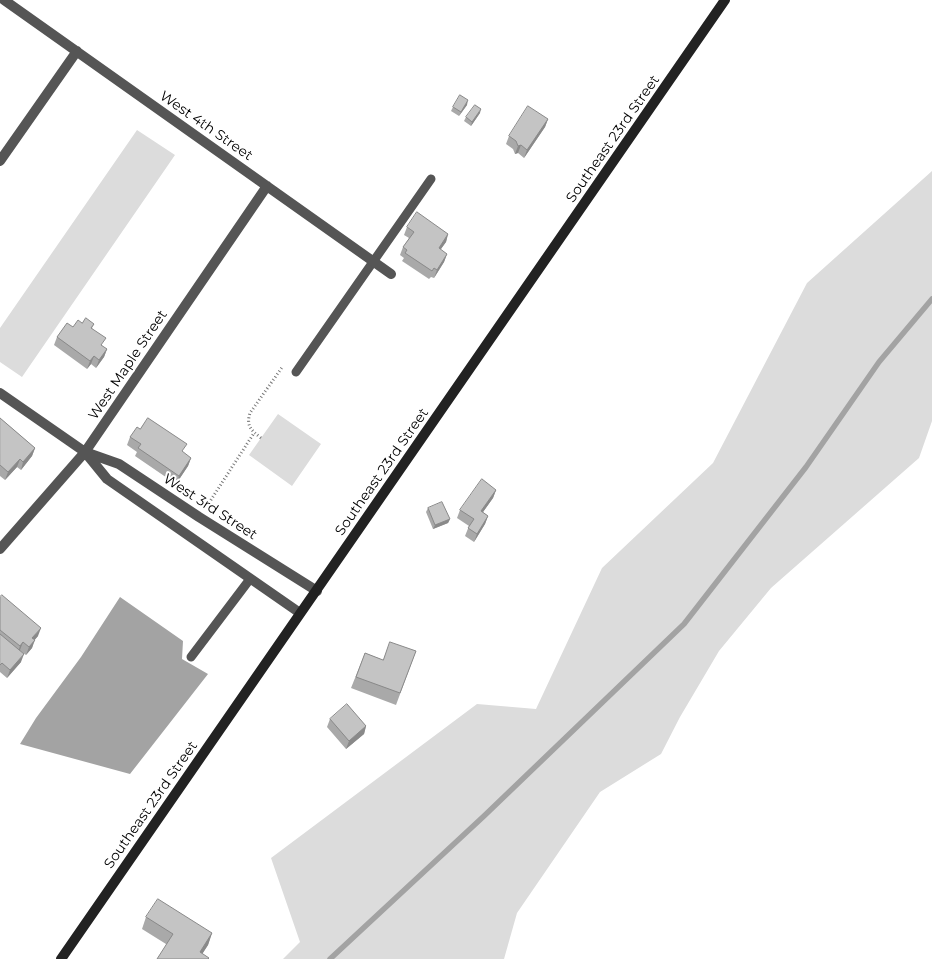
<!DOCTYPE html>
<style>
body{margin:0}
canvas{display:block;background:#fff}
</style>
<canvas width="932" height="959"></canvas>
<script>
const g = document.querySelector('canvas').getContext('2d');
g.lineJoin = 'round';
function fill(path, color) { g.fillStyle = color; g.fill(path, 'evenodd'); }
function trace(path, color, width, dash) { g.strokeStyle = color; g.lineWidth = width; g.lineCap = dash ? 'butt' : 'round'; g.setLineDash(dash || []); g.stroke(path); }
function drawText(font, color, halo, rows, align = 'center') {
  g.font = font + ' Montserrat,sans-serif'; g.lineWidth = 4; g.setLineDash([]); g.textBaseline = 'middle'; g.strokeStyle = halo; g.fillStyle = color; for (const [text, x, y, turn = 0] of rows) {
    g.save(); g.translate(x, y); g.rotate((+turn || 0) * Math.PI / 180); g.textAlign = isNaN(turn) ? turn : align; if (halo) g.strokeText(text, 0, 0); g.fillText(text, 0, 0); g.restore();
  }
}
fill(new Path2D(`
 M137 130 175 155 22 377 0 362V328Z
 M932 171V421L919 458 771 588 719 651 680 717 661 754 600 792 517 913 504 959H283L300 942 271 858 477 704 536 709 602 568 713 463 807 283Z
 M278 414 321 444 292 486 249 455Z`), '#dcdcdc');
fill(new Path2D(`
 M120 597 183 641 182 659 208 674 130 774 20 744 36 718 81 657Z`), '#a3a3a3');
trace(new Path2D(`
 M330 959 484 816 684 624 806 467 879 362 932 299`), '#a3a3a3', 5.5);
trace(new Path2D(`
 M261 438C251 430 246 426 250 413L283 366
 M207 506 254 433`), '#777', 3, [1, 2.5]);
trace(new Path2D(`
 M296 372 431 179
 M191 657 250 579`), '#555', 9);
trace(new Path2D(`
 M4 0 391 274
 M0 161 77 51
 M0 393 85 452
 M0 549 85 452 267 186
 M300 613 107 479 85 452 119 464 199 517 317 591`), '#555', 10);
trace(new Path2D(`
 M61 959 725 0`), '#222', 10);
fill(new Path2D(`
 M467 105 459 116 451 111 453 107Z
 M480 113 471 126 464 121 466 117Z
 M548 119 545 127 524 158 518 153 515 154 513 149 506 144 509 136Z
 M407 227 448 234 446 242 440 250 447 254 444 262 434 278 431 277 429 279 402 261 404 258 400 255 403 247 409 238 404 235Z
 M82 323 94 324 92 328 103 347 107 349 104 357 96 368 91 364 87 369 54 345 57 337 73 327Z
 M0 418 35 448 32 456 21 470 17 467 5 480 0 476Z
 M140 429 183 453 191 458 188 466 176 484 135 456 137 452 127 445 130 437Z
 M496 490 493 498 483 512 488 516 485 524 474 542 465 536 469 526 457 518 460 510Z
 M428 508 450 519 448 523 433 529 426 512Z
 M0 597 38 636 34 640 32 648 26 655 20 651 21 662 7 678 0 672Z
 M416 651 396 705 351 688 365 653 383 660Z
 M330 719 366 726 364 734 346 749 327 727Z
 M146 917 212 933 208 945 202 954 166 944 142 929Z`), '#a9a9a9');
fill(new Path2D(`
 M468 100 467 105 459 116 461 112Z
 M481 109 480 113 471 126 472 122Z
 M548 119 545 127 524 158 527 150Z
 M521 145 518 153 515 154 518 146Z
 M448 234 446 242 436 256 439 248Z
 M447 254 444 262 434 278 437 270Z
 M107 349 104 357 96 368 99 360Z
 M94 356 91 364 87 369 90 361Z
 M35 448 32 456 21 470 23 462Z
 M191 458 188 466 176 484 179 476Z
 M20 459 17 467 5 480 8 472Z
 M496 490 493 498 478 519 481 511Z
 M488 516 485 524 474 542 477 534Z
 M450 519 448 523 433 529 435 525Z
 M41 628 38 636 29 647 32 638Z
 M35 640 32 648 26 655 29 647Z
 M23 642 20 650 17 655 20 646Z
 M24 654 21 662 7 678 10 670Z
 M366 726 364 734 346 749 349 741Z
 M212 933 208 945 199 959 200 952Z`), '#898989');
const building = new Path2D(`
 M460 95 468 100 461 112 453 107Z
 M475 105 481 109 472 122 466 117Z
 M528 106 548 119 527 150 521 145 518 146 516 141 509 136Z
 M417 212 448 234 439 248 447 254 437 270 434 268 432 271 405 253 407 250 403 247 414 232 407 227Z
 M86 318 94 324 91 328 106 338 101 345 107 349 99 360 94 356 90 361 57 337 67 323 73 327 78 320 82 323Z
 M0 418 35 448 23 462 20 459 8 472 0 465Z
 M148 418 187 444 182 451 191 458 179 476 138 448 141 444 130 437 137 427 140 429Z
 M482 479 496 490 481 511 488 516 477 534 468 528 474 519 460 510Z
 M442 502 450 519 435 525 428 508Z
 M2 595 41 628 32 638 35 640 29 647 23 642 20 646 0 630V597Z
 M0 634 24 654 10 670 2 663 0 665Z
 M390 642 416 651 400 693 356 677 365 653 383 660Z
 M347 704 366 726 349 741 330 719Z
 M158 899 212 933 200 952 209 958 208 959H157L173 934 146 917Z`);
fill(building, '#c4c4c4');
trace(building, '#898989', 1);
drawText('14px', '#000', '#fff', [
 ["West 4th Street",206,126,35],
 ["Southeast 23rd Street",613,139,-55],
 ["West Maple Street",128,365,-56],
 ["Southeast 23rd Street",382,472,-55],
 ["West 3rd Street",210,507,33],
 ["Southeast 23rd Street",151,805,-55]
]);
</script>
